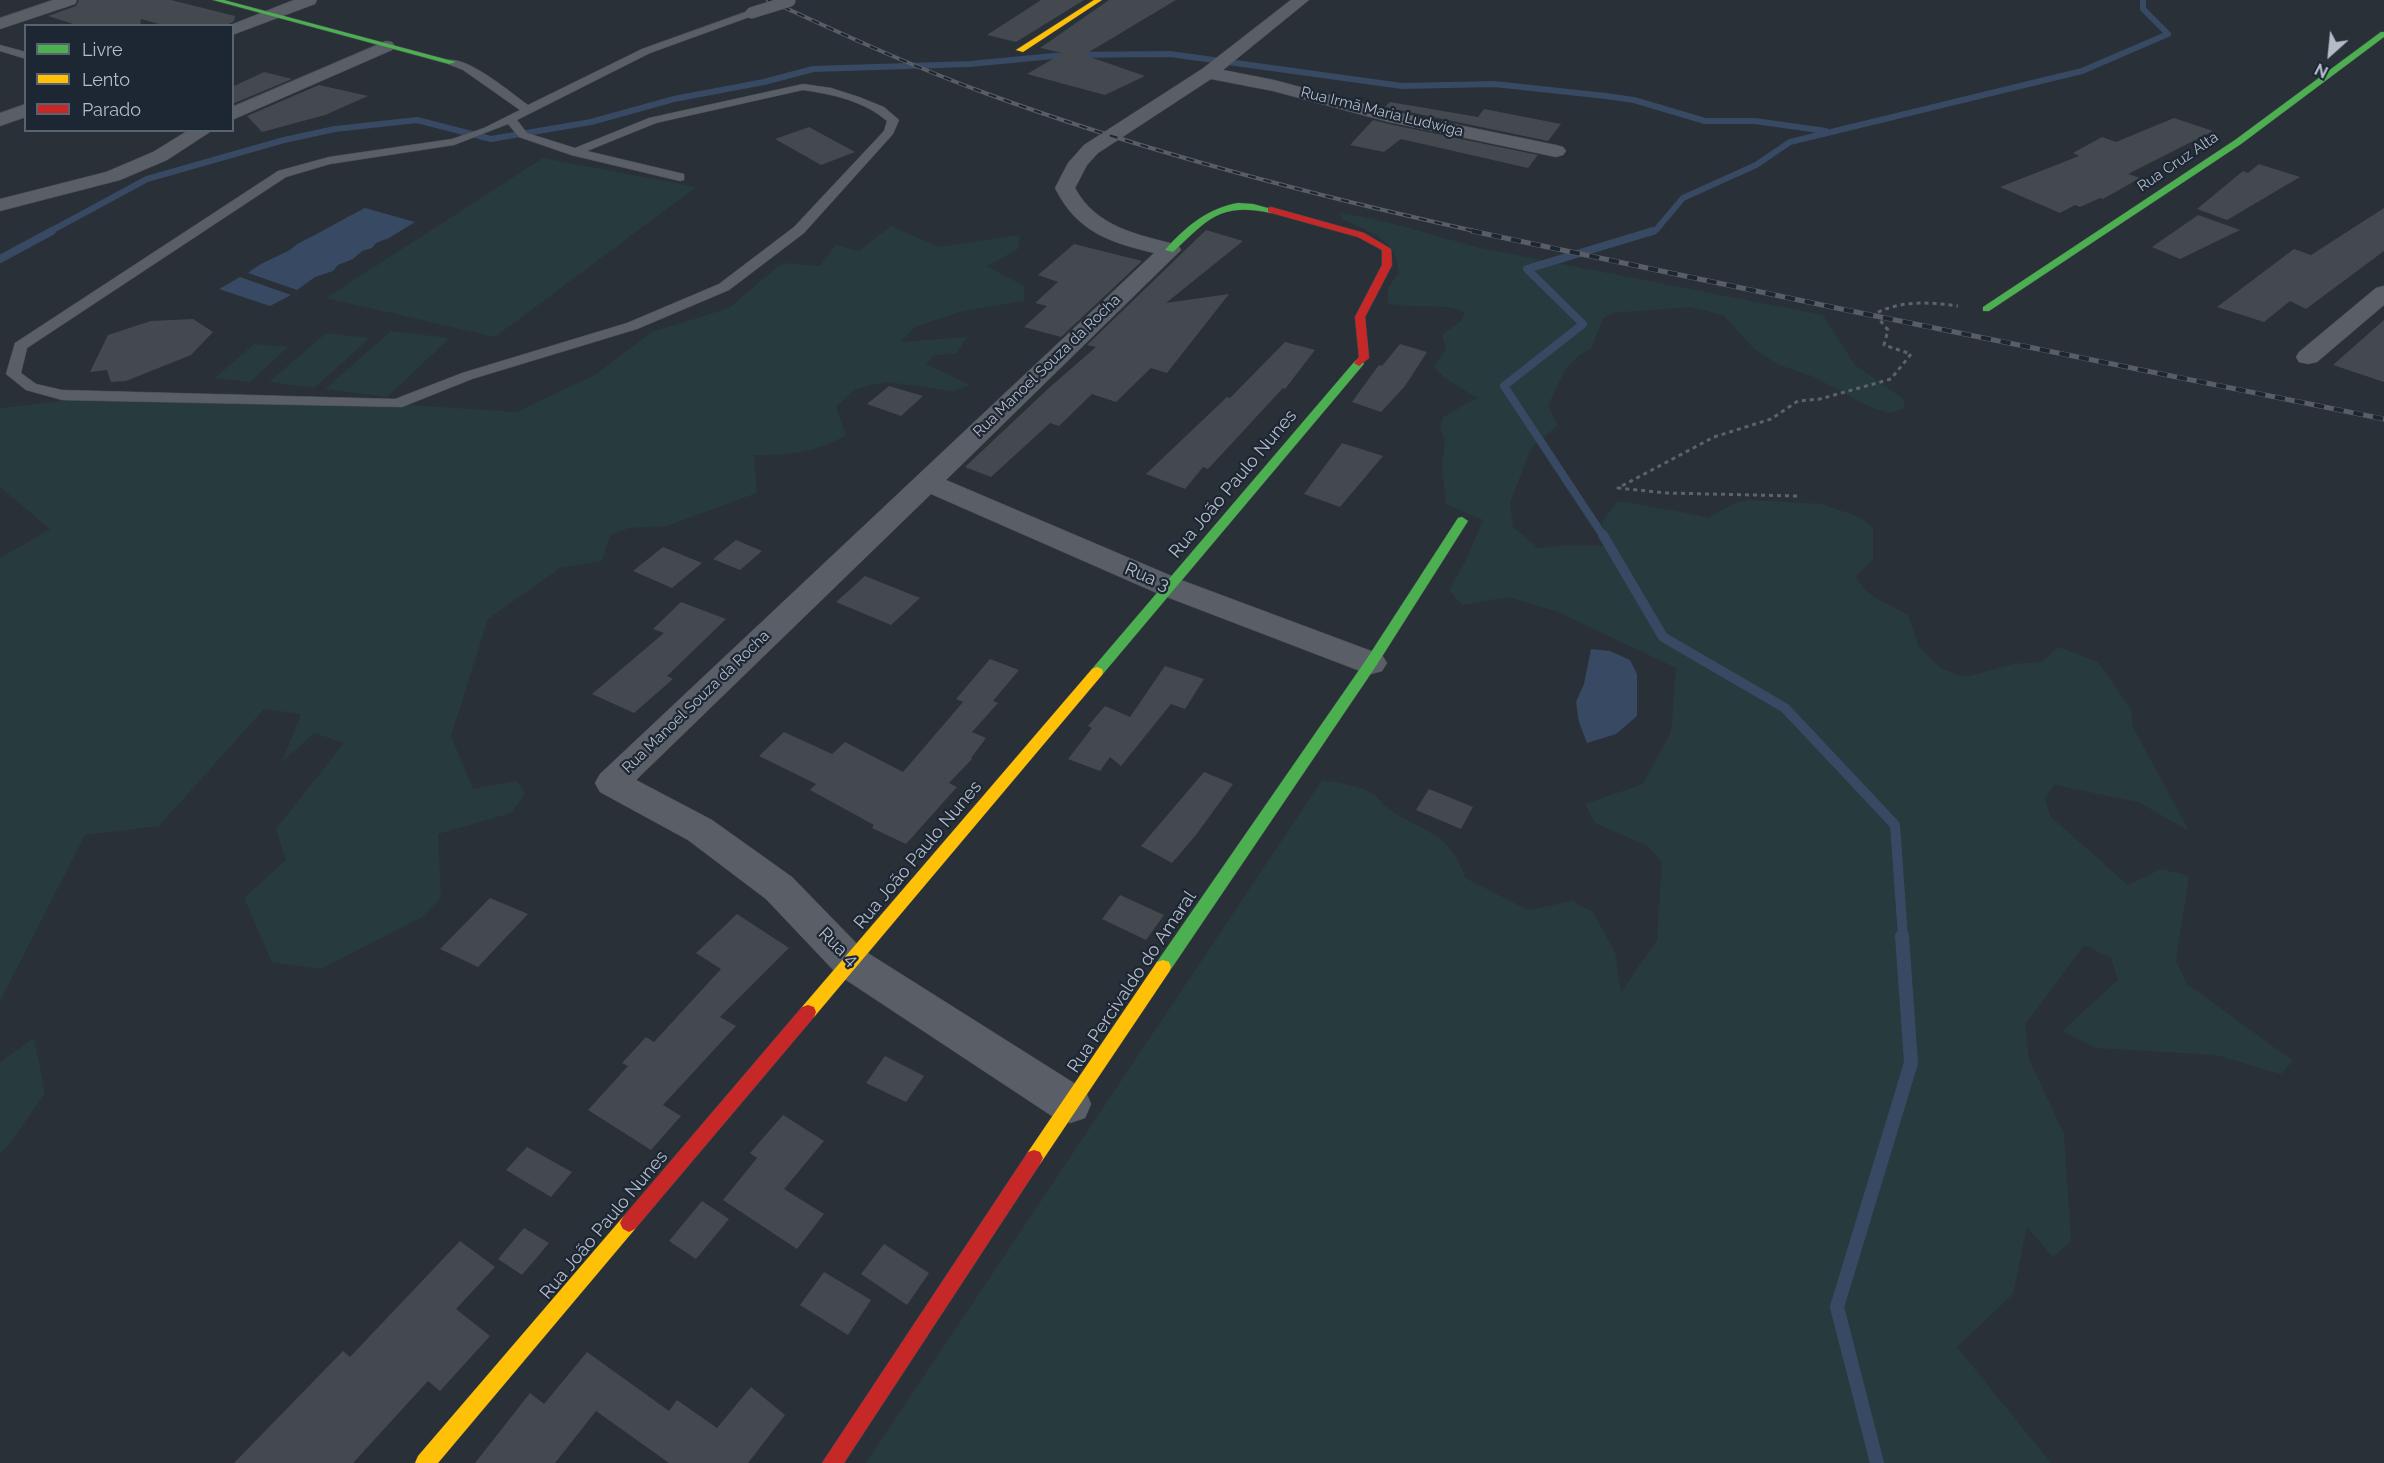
<!DOCTYPE html>
<meta charset="utf-8">
<style>
body{margin:0}
#map{position:relative;width:2384px;height:1463px;overflow:hidden;background:#2a3038;font-family:Raleway,sans-serif}
canvas{display:block}
.legend{position:absolute;left:24px;top:24px;width:210px;height:108px;box-sizing:border-box;background:#1d2633;border:2px solid #59626f;margin:0;padding:8px 10px;list-style:none;font-size:18px;color:#b4bcc9}
.legend li{display:flex;align-items:center;gap:12px;height:30px}
.legend b{width:30px;border:2px solid #59626f}
.north{position:absolute;left:2300px;top:24px;width:60px;height:60px;-webkit-text-stroke:4px #1d2633;paint-order:stroke;rotate:207deg;font-size:16px;font-weight:700;line-height:24px;text-align:center;color:#b4bcc9}
.north::after{content:'';display:block;margin:auto;width:21px;height:27px;background:#b4bcc9;clip-path:polygon(50% 0,100% 100%,50% 72%,0 100%)}
</style>
<div id="map">
<canvas width="2384" height="1463"></canvas>
<ul class="legend">
<li><b style="height:8px;background:#4caf50"></b>Livre</li>
<li><b style="height:8px;background:#ffc107"></b>Lento</li>
<li><b style="height:8px;background:#c62828"></b>Parado</li>
</ul>
<div class="north">N</div>
</div>
<script>
const g = document.querySelector('canvas').getContext('2d');
g.lineJoin = 'round';
function fill(path, color) { g.fillStyle = color; g.fill(path, 'evenodd'); }
function trace(path, color, width, dash) { g.strokeStyle = color; g.lineWidth = width; g.lineCap = dash ? 'butt' : 'round'; g.setLineDash(dash || []); g.stroke(path); }
function drawText(font, color, halo, rows, align = 'center') {
  g.font = font + ' Raleway,sans-serif'; g.lineWidth = 4.5; g.setLineDash([]); g.textBaseline = 'middle'; g.strokeStyle = halo; g.fillStyle = color; for (const [text, x, y, turn = 0] of rows) {
    g.save(); g.translate(x, y); g.rotate((+turn || 0) * Math.PI / 180); g.textAlign = isNaN(turn) ? turn : align; if (halo) g.strokeText(text, 0, 0); g.fillText(text, 0, 0); g.restore();
  }
}
fill(new Path2D(`
 M543 158 696 187 495 337 326 298Z
 M1339 212 1391 223 1480 248 1823 315 1855 365 1905 400 1903 409 1890 413 1872 408 1812 376 1779 365 1754 349 1723 315 1690 307 1613 313 1603 318 1591 349C1566 359 1559 383 1548 406L1558 425 1531 448 1510 503 1513 527 1538 548 1573 545 1607 546 1602 522 1617 502C1628 500 1635 504 1645 506 1667 510 1687 512 1708 518L1735 503 1750 500 1822 504 1859 517 1873 527V560L1856 576C1864 597 1890 604 1908 615L1919 647 1942 669 1965 677 2013 664 2042 662 2058 647 2098 662 2131 709 2133 727 2189 831 2138 802 2055 785 2045 797 2050 816 2128 885 2161 869 2189 876 2176 961 2187 984 2293 1061 2281 1074 2216 1055 2096 1048 2062 1031 2118 980 2111 958 2084 945 2025 1025 2029 1059 2064 1134 2071 1241 2053 1257 2027 1227 2013 1294 1957 1347 2051 1463H866L1322 780C1338 783 1357 785 1372 793 1378 797 1383 805 1389 809 1423 833 1452 832 1465 878L1528 910 1572 901 1593 912 1615 952 1621 992 1657 940 1662 862 1646 845 1595 823 1585 804 1643 784 1671 732 1676 668 1556 611 1508 597 1462 605 1449 590 1466 560 1483 520 1446 504 1442 466 1445 440 1440 428 1443 417 1477 398 1445 378 1434 367 1446 349 1442 335 1462 320 1465 312C1441 302 1414 310 1388 303V287L1399 273C1395 236 1372 234 1342 219Z
 M891 226 939 247 1020 235 1018 249 987 266 1024 286V301L959 312 915 327 901 342 967 337 957 353 933 356 926 364 970 385 954 391 887 382 855 389 836 407 846 435C816 453 788 455 754 455L757 493 667 526 629 528 610 535 602 561 560 568 488 619 451 736 473 789 517 781 525 794 511 813 438 834 441 898 422 917 321 969 272 962 244 898 286 860 276 829 344 743 314 733 282 762 301 714 264 709 159 826 85 835 0 1001V558L50 529 0 487V408L108 396 234 393 516 412 595 375 652 332 729 308 782 263 820 266 836 245 859 251Z
 M391 331 450 338 387 397 325 389Z
 M326 333 370 338 314 388 269 382Z
 M254 344 288 347 250 382 215 378Z
 M34 1038 45 1093 9 1145 0 1153V1062Z`), '#273a3e');
fill(new Path2D(`
 M365 208 415 222 389 238 376 243 372 248 362 251 353 259 338 265 333 271 315 277 297 290 248 273C258 264 274 258 288 251 292 249 295 245 299 243 322 232 343 219 365 208Z
 M240 277 291 295 270 306 219 289Z
 M1591 649 1610 651 1630 660 1637 674V716L1616 734 1587 743 1579 722 1576 702 1584 684Z`), '#384963');
trace(new Path2D(`
 M49 232 147 179 284 140 335 129 417 120 491 139 591 122 674 99 764 82 813 69 970 64 1064 55 1170 54 1402 86 1494 84 1606 96 1634 100 1705 121H1755L1826 131
 M1648 232 1656 230 1683 198 1756 165 1790 142 2082 71 2168 34 2143 9V0`), '#384963', 6);
trace(new Path2D(`
 M0 259 52 231
 M1604 537 1504 386 1583 324 1527 269 1653 231`), '#384963', 8);
trace(new Path2D(`
 M1603 535 1663 637 1785 708 1895 825 1903 937`), '#384963', 10);
trace(new Path2D(`
 M1877 1463 1837 1307 1911 1063 1902 936`), '#384963', 14);
fill(new Path2D(`
 M79 0H171L235 16 234 21 226 26H166L141 19 140 26H80L48 16 76 6Z
 M1041 0H1084L1016 42 987 35Z
 M1109 0H1176L1084 55 1145 76 1105 95 1027 74 1063 53 1040 48Z
 M264 72 292 79 232 104V87Z
 M319 85 368 96 325 115 262 132 247 116Z
 M1390 102 1478 117 1484 109 1561 124 1548 141 1385 107Z
 M2174 118 2213 131 2128 174 2140 178 2103 199 2100 198 2080 207 2075 205 2060 213 2000 187 2079 156 2073 153 2102 137 2116 142Z
 M1373 120 1389 124 1538 155 1528 168 1401 139 1384 152 1350 145Z
 M809 127 855 152 821 165 775 139Z
 M2259 164 2300 177 2227 220 2197 209 2243 171 2248 173Z
 M2384 208V251L2306 309 2290 301 2264 322 2217 307 2294 249 2311 255Z
 M2198 215 2240 230 2180 259 2152 247Z
 M1206 230 1243 241 1166 303 1229 294 1167 373 1151 368 1116 402 1092 394 1059 426 1050 423 991 477 965 467 1050 387 1096 347 1087 345Z
 M1074 244 1142 261 1061 337 1024 327 1047 306 1035 303 1058 282 1038 275Z
 M193 319 213 332 191 355 126 381 111 382 107 370 90 372 108 335 151 321Z
 M2384 320V382L2333 365Z
 M1285 342 1315 350 1285 389 1283 388 1208 469 1203 467 1185 489 1146 474 1227 397 1230 398Z
 M1400 344 1427 352 1405 386 1381 412 1352 402 1379 365 1382 366Z
 M889 386 923 396 901 416 867 404Z
 M1342 443 1383 456 1340 507 1304 494Z
 M736 540 762 551 740 570 713 559Z
 M663 547 702 563 672 588 633 571Z
 M865 576 920 598 891 625 836 602Z
 M681 602 726 619 667 676 673 679 634 713 592 694 664 633 653 629Z
 M990 659 1019 670 993 701 998 703 972 732 986 738 971 758 972 759 949 783 957 787 906 844 872 828 874 825 810 790 816 784 759 756 784 732 832 754 845 742 903 772 963 702 956 699Z
 M1165 666 1204 679 1185 709 1171 704 1121 766 1110 757 1100 771 1068 759 1092 728 1088 726 1105 706 1130 717Z
 M1204 772 1233 784 1196 835 1172 863 1141 846Z
 M1429 789 1473 807 1461 829 1416 810Z
 M1120 895 1164 915 1146 940 1102 919Z
 M490 898 528 914 478 967 440 949Z
 M737 914 789 948 720 1017 736 1026 663 1105 681 1116 651 1150 588 1110 628 1066 622 1063 646 1037 654 1042 721 969 696 953Z
 M885 1056 924 1076 906 1102 866 1083Z
 M783 1115 824 1141 784 1189 824 1214 797 1249 723 1200 757 1158 750 1153Z
 M527 1147 572 1172 551 1197 506 1170Z
 M702 1201 729 1219 696 1259 669 1241Z
 M524 1228 549 1243 522 1275 498 1259Z
 M460 1241 495 1267 456 1309 490 1336 440 1391 428 1381 353 1463H234L343 1351 350 1357Z
 M884 1244 929 1273 907 1305 861 1274Z
 M824 1272 871 1300 848 1335 800 1305Z
 M587 1352 669 1411 677 1400 717 1428 751 1387 785 1415 748 1463H669L596 1411 555 1463H475L530 1393 544 1404Z`), '#444950');
const lane = new Path2D(`
 M751 10 756 13 755 15 650 53 517 120 527 133 575 148 649 118 803 84 831 88 859 97 884 107 899 120 893 134 804 233 729 290 637 329 472 379 402 407 62 400 26 390 6 374 15 343 278 171 329 157 452 139 484 128 520 110 463 70 448 64V60C469 57 511 93 528 105L642 49ZM803 90C832 94 864 101 887 121L884 131 794 227 719 284 627 323 462 373 395 399 62 390 36 384 21 373 27 348 286 177 330 164 454 145 508 124 519 137 571 155 680 181 684 180V174L587 151 656 123Z
 M0 45 26 52V59L0 51Z`);
const street = new Path2D(`
 M53 0H77L75 4 0 29V18Z
 M294 0H317L315 4 232 35V26H228Z
 M1291 0H1309L1223 70 1274 80 1390 111 1556 145 1563 147 1566 151 1563 155 1556 157 1389 122 1273 91 1211 79 1098 153 1087 165 1075 188C1096 227 1138 235 1178 245L1181 250 946 480 1181 580 1382 655 1387 663 1382 671 1371 674 1360 671 1159 594 931 494 636 780 712 820 792 877 863 950 1085 1090 1091 1104 1085 1118 1070 1123 1055 1118 837 974 766 899 688 840 600 792 595 783 600 774 1154 253C1109 242 1077 232 1055 188L1068 163 1084 145 1202 69Z
 M386 41 392 42 395 46 392 50 232 120V107Z
 M26 104V117L0 126V113Z
 M189 130H213L167 160 120 180 0 211V199L106 172 153 152Z
 M2384 286V305L2317 362 2308 364 2299 362 2296 357 2299 352 2376 288Z`);
const fast = new Path2D(`
 M213 0H224L456 62 449 64Z
 M2381 32H2384V37L2241 144 1989 311H1983V307L2235 140Z
 M1238 203 1253 204 1275 210 1271 213C1220 202 1208 219 1173 252L1165 250C1185 227 1208 208 1238 203Z
 M1359 360 1364 363 1363 365 1102 675H1092L1091 672 1092 669 1355 361Z
 M1462 517 1468 521 1376 666 1169 972 1163 974 1157 972 1155 967 1157 962 1366 660 1458 518Z`);
const slow = new Path2D(`
 M1094 0H1102L1023 52 1016 50Z
 M1097 667 1102 669 1103 672 1102 675 814 1017 808 1019 802 1017 800 1012 802 1007 1092 669Z
 M1163 960 1169 962 1171 967 1169 972 1040 1164 1034 1166 1028 1164 1025 1158 1028 1152 1157 962Z
 M629 1214 635 1217 638 1223 635 1229 438 1463H415L418 1456 623 1217Z`);
const jam = new Path2D(`
 M1271 207 1364 233 1391 249 1392 265 1365 317 1369 358 1359 366 1354 363 1359 357 1355 317 1382 265V250L1358 237 1268 212V208Z
 M808 1005 814 1007 816 1012 814 1017 635 1229 629 1232 623 1229 620 1223 623 1217 802 1007Z
 M1034 1150 1040 1152 1043 1158 1040 1164 844 1463H822L1028 1152Z`);
trace(lane, '#484c53', 1);
trace(street, '#484c53', 1);
trace(fast, '#484c53', 1);
trace(slow, '#484c53', 1);
trace(jam, '#484c53', 1);
trace(new Path2D(`
 M1797 496 1667 493 1618 488 1714 437 1771 419 1798 401 1820 399 1891 379 1911 354 1884 345 1888 330 1875 314C1900 300 1930 302 1958 306`), '#5d636a', 3, [4, 4]);
fill(lane, '#5a5e66');
fill(street, '#5a5e66');
fill(fast, '#4caf50');
fill(slow, '#ffc107');
fill(jam, '#c62828');
const railFar1 = new Path2D(`
 M768 0C840 33 911 66 985 93 1146 152 1312 195 1479 232`);
const rail = new Path2D(`
 M1472 231 1846 310 2384 419`);
trace(railFar1, '#595d64', 4);
trace(rail, '#595d64', 5);
trace(railFar1, '#1d2633', 2, [8]);
trace(rail, '#1d2633', 4, [10]);
const laneBridge = new Path2D(`
 M751 13 790 1`);
trace(laneBridge, '#484c53', 12, []);
trace(laneBridge, '#5a5e66', 11);
drawText('15px', '#b4bcc9', '#1d2633', [
 ["Rua Irmã Maria Ludwiga",1382,112,14],
 ["Rua Cruz Alta",2178,162,-34],
 ["Rua Manoel Souza da Rocha",1047,366,-44],
 ["Rua Manoel Souza da Rocha",696,702,-44]
]);
drawText('18px', '#b4bcc9', '#1d2633', [
 ["Rua João Paulo Nunes",1233,484,-50],
 ["Rua 3",1147,577,23],
 ["Rua João Paulo Nunes",918,855,-50],
 ["Rua 4",838,947,44],
 ["Rua Percivaldo do Amaral",1132,982,-56],
 ["Rua João Paulo Nunes",604,1225,-50]
]);
</script>
